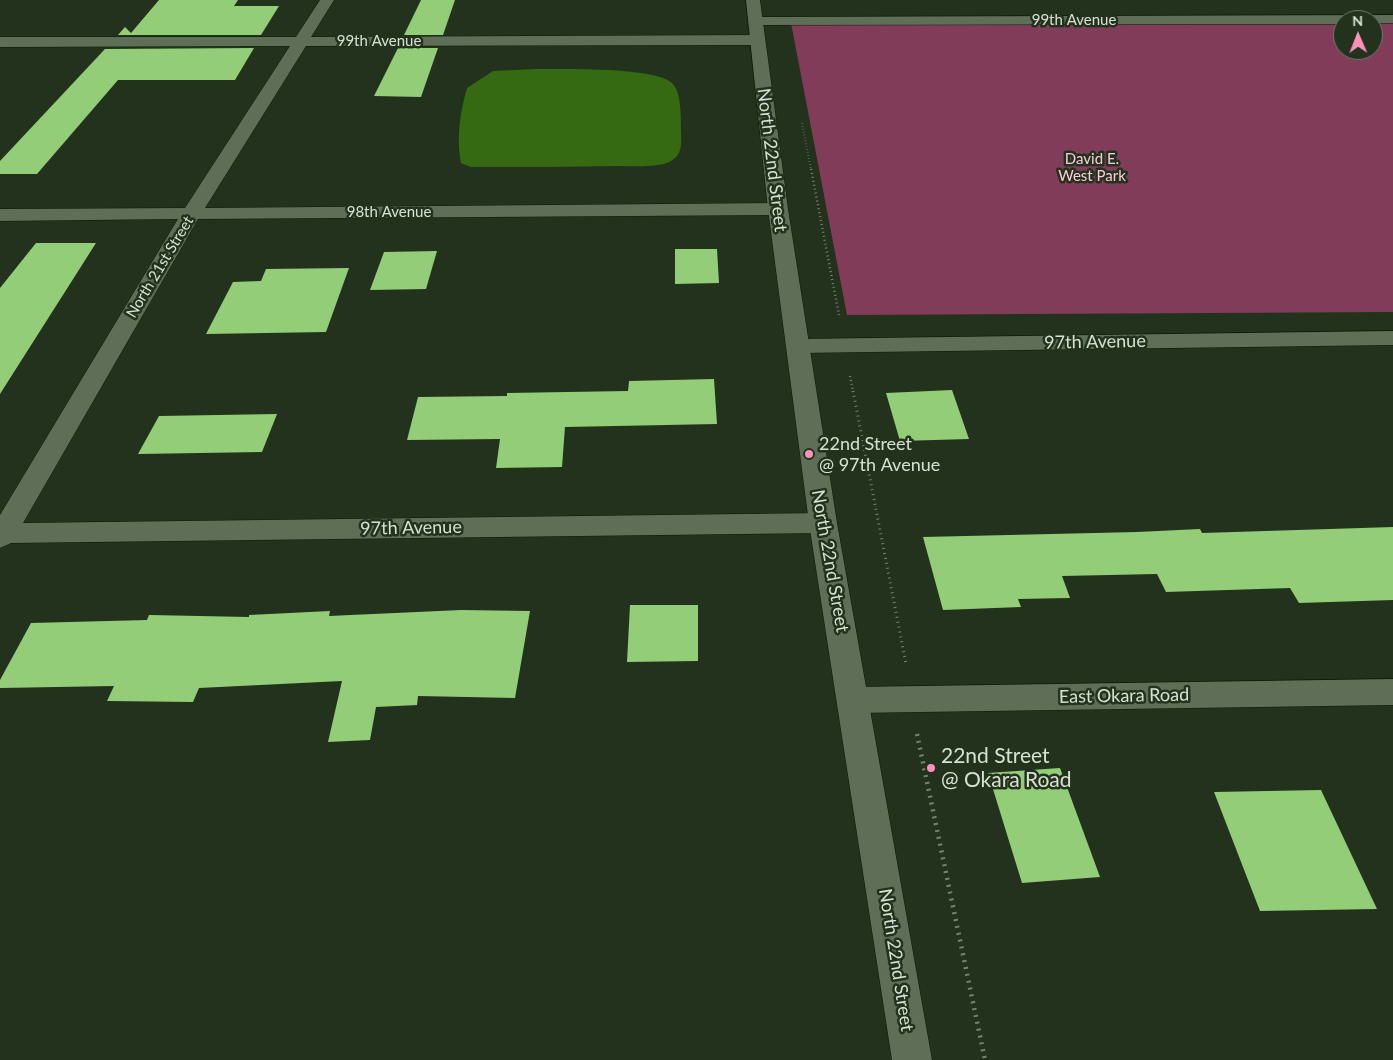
<!DOCTYPE html>
<style>
body{margin:0}
#map{position:relative;width:1393px;height:1060px;overflow:hidden;background:#23321d;font-family:Lato,sans-serif}
canvas{display:block}
.north{position:absolute;left:1333px;top:10px;width:50px;height:50px;box-sizing:border-box;background:#23321d;border:1px solid #6b7866;border-radius:50%;rotate:359deg;font-size:14px;font-weight:700;line-height:20px;text-align:center;color:#d7e0d3}
.north::after{content:'';display:block;margin:auto;width:18px;height:22px;background:#fe8ebc;clip-path:polygon(50% 0,100% 100%,50% 72%,0 100%)}
</style>
<div id="map">
<canvas width="1393" height="1060"></canvas>
<div class="north">N</div>
</div>
<script>
const g = document.querySelector('canvas').getContext('2d');
g.lineJoin = 'round';
function fill(path, color) { g.fillStyle = color; g.fill(path, 'evenodd'); }
function trace(path, color, width, dash) { g.strokeStyle = color; g.lineWidth = width; g.lineCap = dash ? 'butt' : 'round'; g.setLineDash(dash || []); g.stroke(path); }
function drawText(font, color, halo, rows, align = 'center') {
  g.font = font + ' Lato,sans-serif'; g.lineWidth = 5; g.setLineDash([]); g.textBaseline = 'middle'; g.strokeStyle = halo; g.fillStyle = color; for (const [text, x, y, turn = 0] of rows) {
    g.save(); g.translate(x, y); g.rotate((+turn || 0) * Math.PI / 180); g.textAlign = isNaN(turn) ? turn : align; if (halo) g.strokeText(text, 0, 0); g.fillText(text, 0, 0); g.restore();
  }
}
fill(new Path2D(`
 M1343 21V50H1373V21H1393V312L847 315 791 23Z`), '#813c59');
fill(new Path2D(`
 M538 69C563 69 656 67 672 83 681 91 681 115 681 127 681 139 684 154 671 161 660 168 632 166 619 166 569 167 520 167 471 167L461 163C456 139 460 112 467 88L493 71Z`), '#356a12');
fill(new Path2D(`
 M159 0H238L234 6H279L261 35H118L125 27 131 33Z
 M421 0H455L443 35H404Z
 M254 48 235 80H118L37 174H0V161L105 49Z
 M398 48H438L421 97 374 96Z
 M36 243H96L0 394V288Z
 M675 249H717L719 283 675 284Z
 M437 251 426 289 370 290 384 252Z
 M349 268 326 332 206 334 233 282 261 281 266 269Z
 M714 379 717 424 565 427 562 467 496 468 500 439 407 440 418 397 507 396V393L628 391 629 381Z
 M952 390 969 439 900 441 886 393Z
 M277 414 262 452 138 454 159 416Z
 M1393 527V600L1299 603 1290 588 1166 592 1157 574 1062 576 1070 598 1018 599 1021 607 943 610 923 537 1137 532 1200 529 1202 533Z
 M630 605H698V661L627 662Z
 M461 610 530 611 515 698 418 696 417 705 376 707 370 740 328 742 342 681 199 688 193 702 107 701 114 686 0 688V680L31 623 147 620 149 615 249 617V615L330 611 329 616Z
 M1060 768 1100 877 1022 883 988 773Z
 M1321 790 1377 909 1260 911 1214 792Z`), '#93cd78');
const street = new Path2D(`
 M320 0H334L311 37 757 35 765 40 757 45 306 46 205 208 778 203 785 205 788 209 785 213 778 215 198 219 23 523 823 513 833 516 837 523 833 530 823 533 11 543 0 548V515L178 219 0 221V209L185 208 290 46 0 47V37H296Z
 M1393 15V23H1373V20H1343V24L756 25 749 21 756 17Z
 M1393 331V345L798 353 790 351 787 346 790 341 798 339Z
 M1393 679V705L854 713 843 709 838 700 843 691 854 687Z`);
const secondary = new Path2D(`
 M746 0H760L788 209 837 523 932 1060H892L809 523 768 209Z`);
trace(street, '#0c1906', 1);
trace(secondary, '#0c1906', 1);
trace(new Path2D(`
 M802 123 811 170`), '#758270', 2, [0.5, 2.5]);
trace(new Path2D(`
 M811 169 839 315
 M850 376 853 392`), '#758270', 2.5, [1, 3]);
trace(new Path2D(`
 M853 391 906 664`), '#758270', 3, [1, 4]);
trace(new Path2D(`
 M917 734 985 1060`), '#758270', 4.5, [2, 5]);
fill(street, '#5e6e57');
fill(secondary, '#5e6e57');
for (const [x, y, r, color] of [
 [809,454,5,"#fe8ebc"],
 [931,768,5,"#fe8ebc"]
]) { const dot = new Path2D(); dot.arc(x, y, r, 0, 2 * Math.PI); g.fillStyle = color; g.fill(dot); trace(dot, '#23321d', 2); }
drawText('15px', '#d7e0d3', '#23321d', [
 ["99th Avenue",1074,20],
 ["99th Avenue",379,41],
 ["98th Avenue",389,212],
 ["North 21st Street",160,267,-59]
]);
drawText('15px', '#fcc8db', '#23321d', [
 ["David E.",1092,159],
 ["West Park",1092,176]
]);
drawText('18px', '#d7e0d3', '#23321d', [
 ["North 22nd Street",772,160,83],
 ["97th Avenue",1095,342,-1],
 ["97th Avenue",411,528,-1],
 ["North 22nd Street",830,561,80],
 ["East Okara Road",1124,696,-1],
 ["North 22nd Street",896,960,81]
]);
drawText('18px', '#d7e0d3', '#23321d', [
 ["22nd Street",819,444],
 ["@ 97th Avenue",819,465]
], 'left');
drawText('21px', '#d7e0d3', '#23321d', [
 ["22nd Street",941,756],
 ["@ Okara Road",941,780]
], 'left');
</script>
